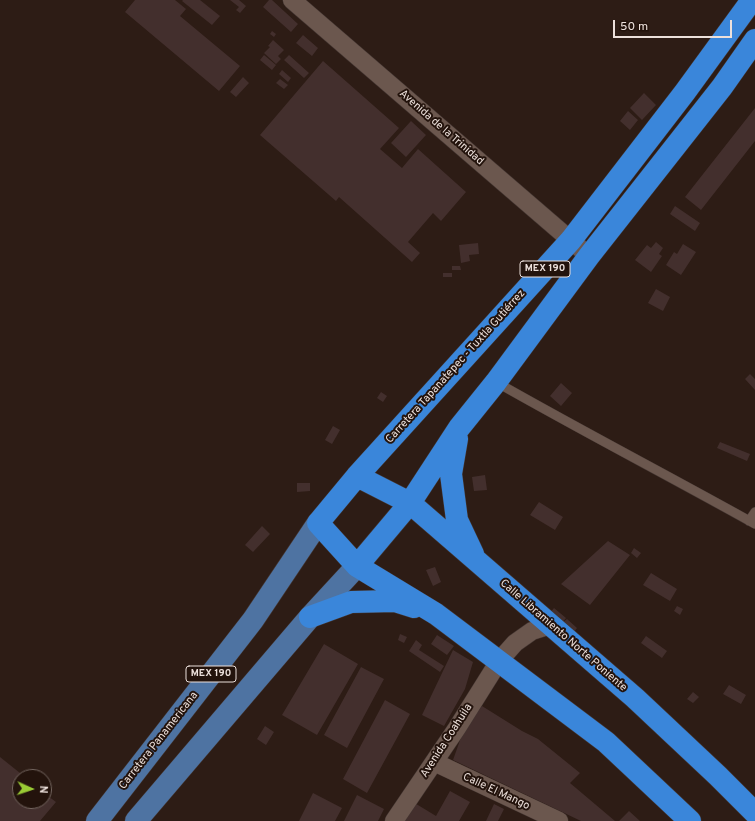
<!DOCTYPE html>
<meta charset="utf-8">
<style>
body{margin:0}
#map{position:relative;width:755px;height:821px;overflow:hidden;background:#2d1c15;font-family:Overpass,sans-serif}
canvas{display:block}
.north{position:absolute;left:12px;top:769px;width:40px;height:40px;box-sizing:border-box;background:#23130c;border:1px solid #73655f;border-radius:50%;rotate:93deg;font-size:11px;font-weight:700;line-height:16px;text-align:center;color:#ece0db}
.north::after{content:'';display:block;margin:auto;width:14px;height:18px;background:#9acb35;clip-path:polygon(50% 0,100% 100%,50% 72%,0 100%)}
.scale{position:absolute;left:613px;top:20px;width:119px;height:18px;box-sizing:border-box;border:2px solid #ece0db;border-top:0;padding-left:5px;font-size:12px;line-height:14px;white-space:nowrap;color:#ece0db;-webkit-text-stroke:3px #23130c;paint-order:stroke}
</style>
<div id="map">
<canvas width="755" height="821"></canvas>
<div class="north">N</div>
<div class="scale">50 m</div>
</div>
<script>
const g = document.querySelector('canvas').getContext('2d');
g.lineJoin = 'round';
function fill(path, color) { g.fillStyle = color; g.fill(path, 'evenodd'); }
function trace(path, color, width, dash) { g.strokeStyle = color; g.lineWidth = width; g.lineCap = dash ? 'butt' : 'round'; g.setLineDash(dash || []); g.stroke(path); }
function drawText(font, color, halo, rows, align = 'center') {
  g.font = font + ' Overpass,sans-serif'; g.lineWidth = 4; g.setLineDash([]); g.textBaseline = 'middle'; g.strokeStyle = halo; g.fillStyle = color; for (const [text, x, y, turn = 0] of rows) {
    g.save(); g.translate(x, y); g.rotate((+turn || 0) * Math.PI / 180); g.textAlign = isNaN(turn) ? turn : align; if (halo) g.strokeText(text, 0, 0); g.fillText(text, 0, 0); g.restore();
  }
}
fill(new Path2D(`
 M135 0H175L186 9 180 16 240 66 219 91 125 12Z
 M183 0H200L220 16 212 25 182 1Z
 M230 0H239L246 6 240 13 236 10 239 7Z
 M269 0H272L298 24 291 32 263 7Z
 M272 31 276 34 274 37 270 34Z
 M303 35 318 48 312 56 296 43Z
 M273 40 284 50 278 56 281 59 276 64 264 53 270 47 268 46Z
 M264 55 276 65 272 70 260 60Z
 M289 55 309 73 304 78 284 60Z
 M323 61 399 128 380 149 402 168 418 149 466 192 441 221 433 213 408 242 420 253 412 262 339 197 336 201 260 135Z
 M282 70 291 78 288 82 279 74Z
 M243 77 249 83 236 97 230 92Z
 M280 79 288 85 284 89 276 83Z
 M644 93 656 105 642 120 630 108Z
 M755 108V141L701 210 685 197Z
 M628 111 638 120 630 130 620 121Z
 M411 121 426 135 406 157 391 143Z
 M675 206 700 223 695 231 670 214Z
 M656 242 663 248 659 254 662 256 651 272 635 260 647 245 651 248Z
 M478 243 479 254 469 255 470 261 461 263 459 245Z
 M683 244 696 252 681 275 666 265 674 252 677 254Z
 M452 266H460L461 270H452Z
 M443 273H452V277H443Z
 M656 289 670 297 663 311 648 303Z
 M750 374 755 379V390L745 379Z
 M561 383 572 393 561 406 550 396Z
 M381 392 387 396 383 402 377 398Z
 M333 426 340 430 332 444 325 440Z
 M720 442 750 454 747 461 717 448Z
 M485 475 487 490 474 491 472 477Z
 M297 483H310V491L297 492Z
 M539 502 563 517 555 530 530 515Z
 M262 526 270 534 253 552 245 545Z
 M608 541 630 555 590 605 561 584Z
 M634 548 641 553 637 558 631 553Z
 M435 567 441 582 433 586 426 570Z
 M651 573 677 589 670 601 643 585Z
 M677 606 683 609 680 615 674 611Z
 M554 608 566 618 562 623 550 613Z
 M567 619 577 628 573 633 562 623Z
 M400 634 407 637 404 643 398 640Z
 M437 635 454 646 447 655 431 644Z
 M646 636 667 651 662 658 641 643Z
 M416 640 422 645 419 650 444 666 440 672 409 651Z
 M324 644 358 664 317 735 282 715Z
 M453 650 473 662 465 689 444 726 422 715Z
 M361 667 384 679 347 748 324 735Z
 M729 685 746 695 741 704 723 694Z
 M693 692 699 697 693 703 687 699Z
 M385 700 410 714 367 793 343 779Z
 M482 706 522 731 538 739 580 773 570 783 615 821H581L453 760 465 726Z
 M265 726 274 732 266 745 257 739Z
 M0 757 25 777H20V801H44V793L56 802 40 821H0Z
 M450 791 470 802 459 821H403L413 802 436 816Z
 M313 793 342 808 335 821H299Z
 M357 795 384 809 378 821H344Z
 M494 804 504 809 498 821H486Z
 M629 811 640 821H619Z`), '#432f2d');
const lane = new Path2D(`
 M496 382C582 431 669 476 755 524
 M749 521 755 512`);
const street = new Path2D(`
 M292 0 589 256
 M434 762 559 821
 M394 821 457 728 499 661 515 643 532 631 551 625`);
const primary = new Path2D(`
 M97 821 253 620 318 523
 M136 821 310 617 357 566`);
const highway = new Path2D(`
 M457 439 451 474 457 520 473 554
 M357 476 410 503 635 698 718 776 755 813
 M357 566 410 503 459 428 496 382 589 256 722 87 755 40
 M310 617 351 602 395 601 414 607
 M690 821 606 742 436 614 357 566 318 523 357 476 571 240 685 92 752 0`);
trace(lane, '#443632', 10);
trace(street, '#443632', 19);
trace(primary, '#443632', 23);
trace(highway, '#443632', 23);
trace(lane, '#6b574e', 9);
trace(street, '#6b574e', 18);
trace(primary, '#4e73a2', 22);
trace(highway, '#3a86da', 22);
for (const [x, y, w] of [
 [545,269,50],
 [211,674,50]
]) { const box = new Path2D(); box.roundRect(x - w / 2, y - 8, w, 16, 3); g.fillStyle = '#23130c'; g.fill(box); trace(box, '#ece0db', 1); }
drawText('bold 10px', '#ece0db', null, [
 ["MEX 190",545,269],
 ["MEX 190",211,674]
]);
drawText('11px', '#ece0db', '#23130c', [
 ["Avenida de la Trinidad",441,128,41],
 ["Carretera Tapanatepec - Tuxtla Gutiérrez",456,367,-48],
 ["Calle Libramiento Norte Poniente",563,636,41],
 ["Carretera Panamericana",159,741,-52],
 ["Avenida Coahuila",447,741,-57],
 ["Calle El Mango",496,792,25]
]);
</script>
